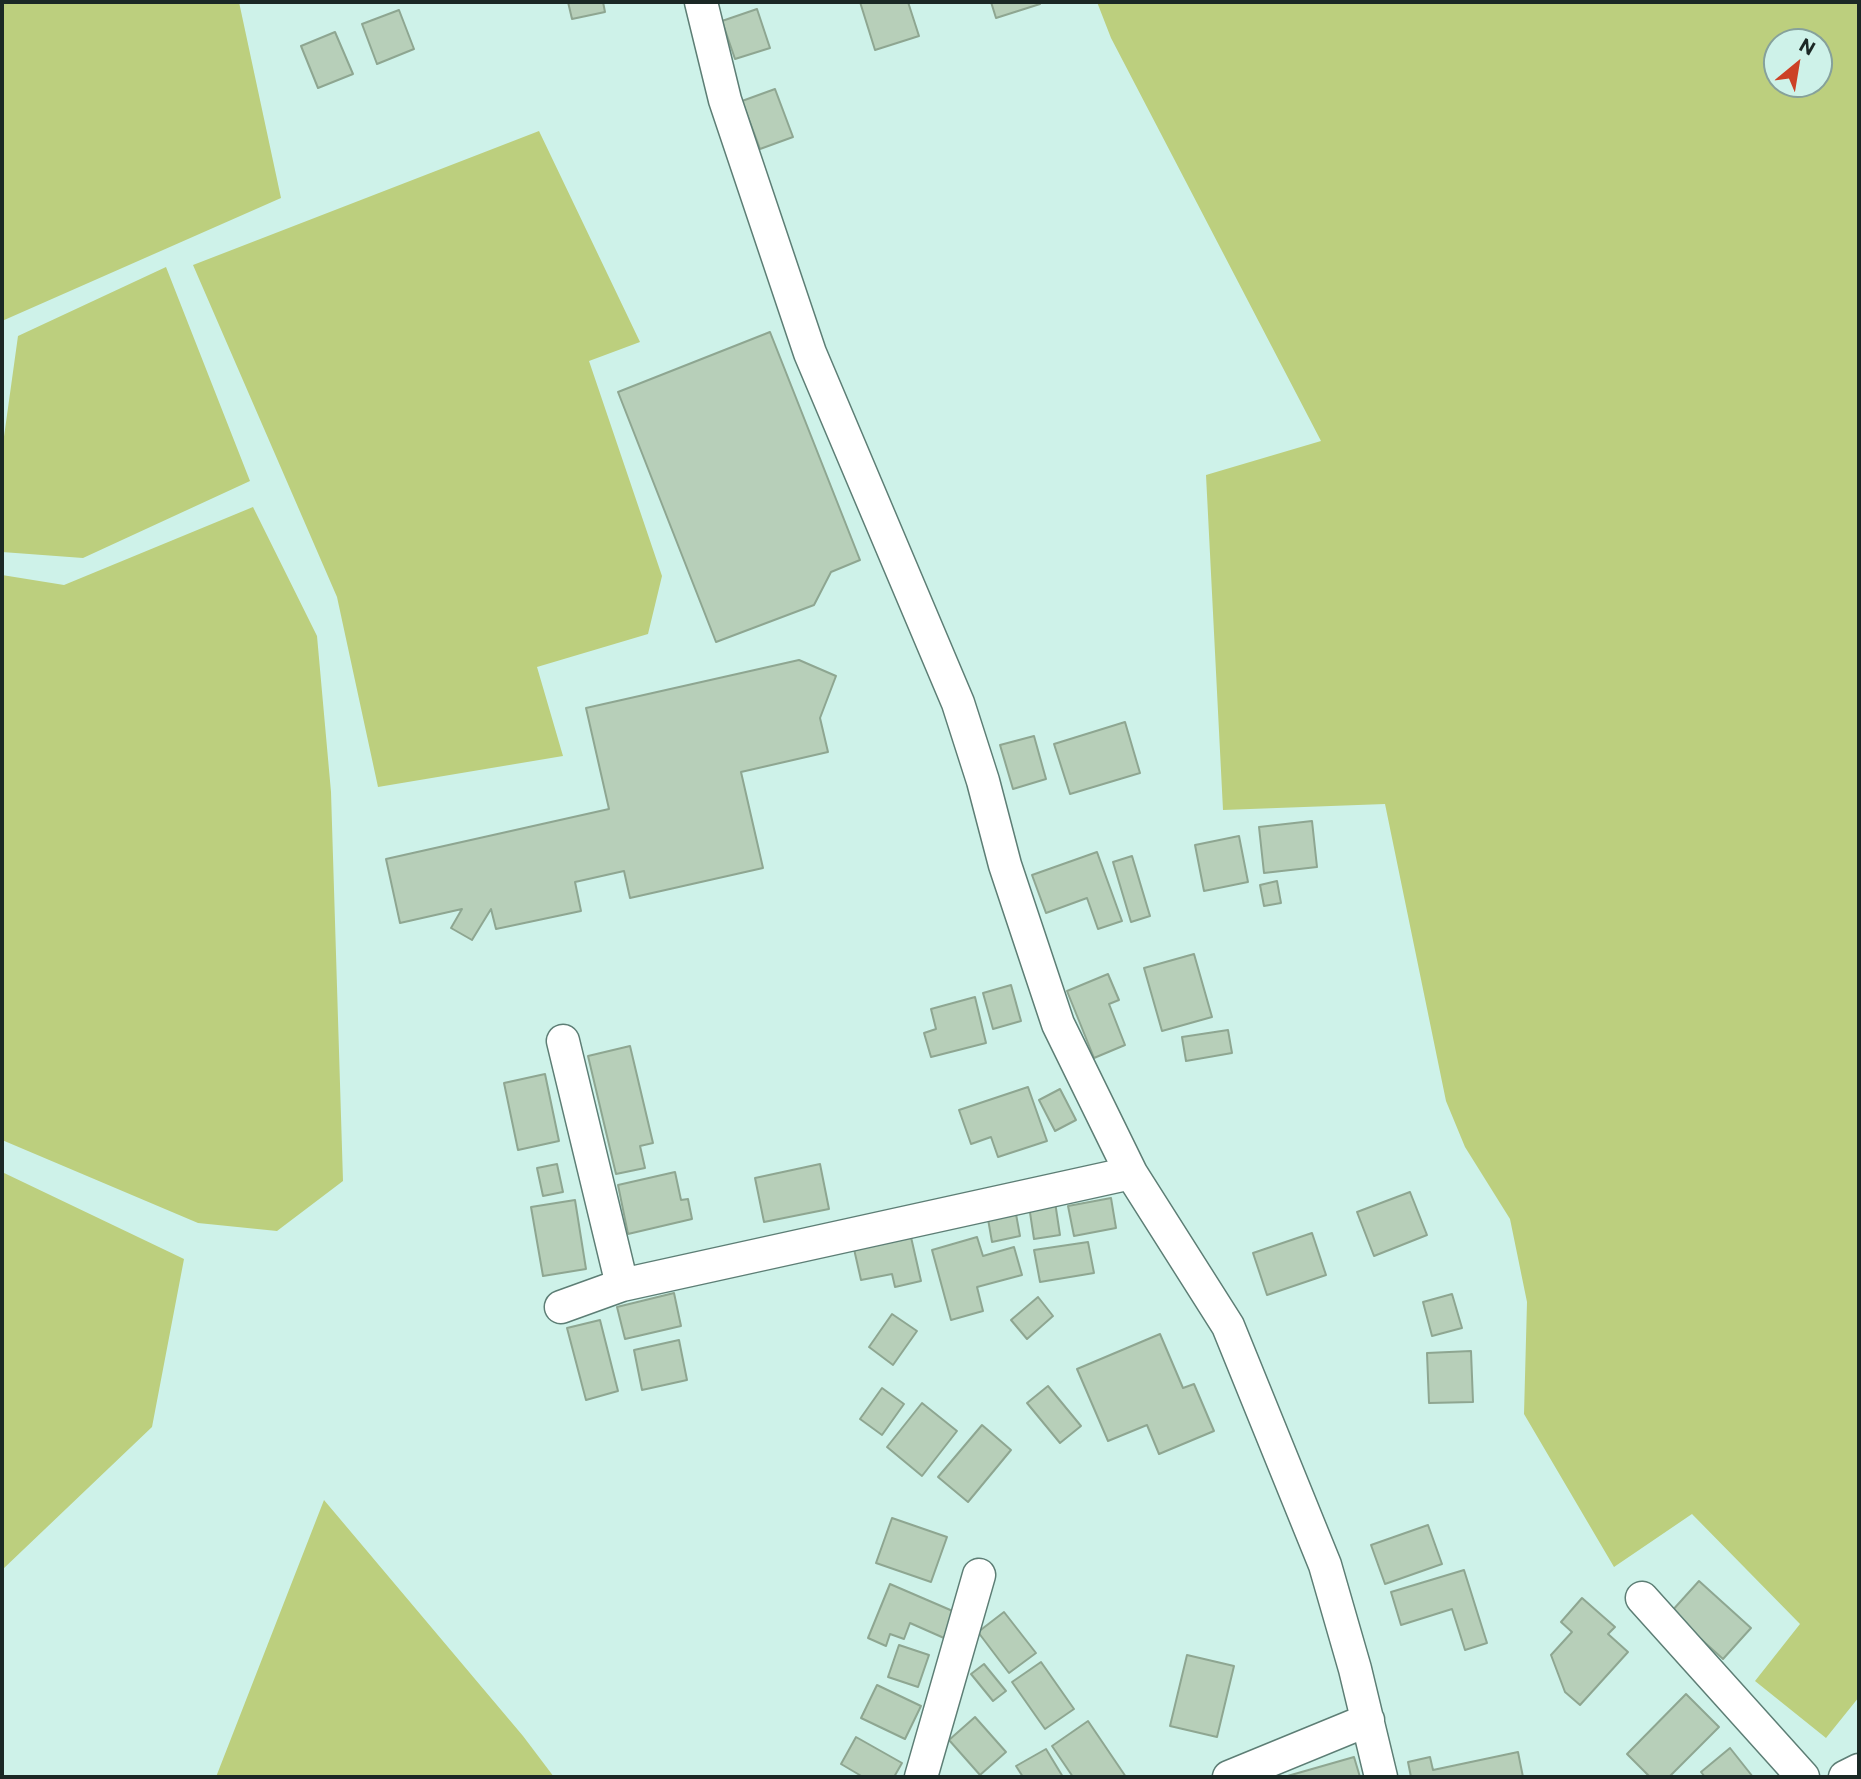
<!DOCTYPE html>
<style>
body{margin:0}
#map{position:relative;width:1861px;height:1779px;overflow:hidden;background:#cef2e9;font-family:Commissioner,sans-serif}
canvas{display:block}
.frame{position:absolute;inset:0;border:4px solid #1b2825;pointer-events:none}
.north{position:absolute;left:1763px;top:28px;width:70px;height:70px;box-sizing:border-box;background:#cef2e9;border:2px solid #86a19b;border-radius:50%;rotate:30deg;font-size:19px;font-weight:700;line-height:28px;text-align:center;color:#1b2825}
.north::after{content:'';display:block;margin:auto;width:24px;height:32px;background:#cc4126;clip-path:polygon(50% 0,100% 100%,50% 72%,0 100%)}
</style>
<div id="map">
<canvas width="1861" height="1779"></canvas>
<div class="frame"></div>
<div class="north">N</div>
</div>
<script>
const g = document.querySelector('canvas').getContext('2d');
g.lineJoin = 'round';
function fill(path, color) { g.fillStyle = color; g.fill(path, 'evenodd'); }
function trace(path, color, width, dash) { g.strokeStyle = color; g.lineWidth = width; g.lineCap = dash ? 'butt' : 'round'; g.setLineDash(dash || []); g.stroke(path); }
fill(new Path2D(`
 M2 2H239L281 198 2 321Z
 M1097 2H1859V1697L1826 1738 1755 1681 1800 1624 1692 1514 1614 1567 1524 1414 1527 1302 1510 1219 1465 1147 1446 1101 1385 804 1223 810 1206 475 1321 441 1111 38ZM1819 42V84H1777V42Z
 M539 131 640 342 589 361 662 576 648 634 537 667 563 756 378 787 337 597 193 265Z
 M166 267 250 481 83 558 2 552V451L18 336Z
 M253 507 317 636 331 792 343 1181 277 1231 198 1223 2 1140V575L64 585Z
 M2 1172 184 1259 152 1427 2 1570Z
 M324 1500 523 1736 554 1777H216Z`), '#bccf7e');
const building = new Path2D(`
 M568 2H603L605 12 572 19Z
 M860 2H908L919 36 875 50Z
 M991 2H1039L1040 4 996 18Z
 M757 9 770 48 735 59 722 21Z
 M399 10 414 49 377 64 362 24Z
 M335 32 353 74 318 88 301 46Z
 M775 89 793 137 760 149 742 101Z
 M770 332 860 560 831 572 814 605 716 642 618 392Z
 M799 660 836 676 820 718 828 752 741 772 763 868 630 898 624 871 575 882 581 911 496 929 491 909 472 940 451 928 462 909 400 923 386 859 609 809 586 708Z
 M1125 722 1140 773 1070 794 1054 744Z
 M1034 736 1046 779 1013 789 1000 745Z
 M1312 821 1317 867 1264 873 1259 827Z
 M1239 836 1248 882 1204 891 1195 845Z
 M1097 852 1122 921 1098 929 1087 898 1046 913 1032 875Z
 M1132 856 1150 916 1131 922 1113 862Z
 M1277 881 1281 903 1264 906 1260 885Z
 M1194 954 1212 1017 1162 1031 1144 968Z
 M1108 974 1119 1000 1109 1004 1125 1045 1094 1058 1067 991Z
 M1011 985 1021 1021 993 1029 983 993Z
 M975 997 986 1043 931 1057 924 1033 936 1029 931 1009Z
 M1228 1030 1232 1053 1186 1061 1182 1037Z
 M630 1046 653 1143 640 1146 645 1168 616 1174 588 1056Z
 M545 1074 559 1141 518 1150 504 1083Z
 M1028 1087 1047 1141 998 1157 991 1137 971 1144 959 1110Z
 M1060 1089 1076 1120 1055 1131 1039 1100Z
 M557 1164 563 1192 543 1196 537 1168Z
 M820 1164 829 1209 764 1222 755 1178Z
 M675 1172 681 1200 688 1199 692 1219 628 1234 618 1185Z
 M1410 1192 1427 1235 1374 1256 1357 1212Z
 M1111 1198 1116 1228 1074 1236 1068 1206Z
 M575 1200 586 1269 543 1276 531 1207Z
 M1055 1202 1060 1235 1034 1239 1029 1206Z
 M1016 1214 1020 1236 992 1242 988 1219Z
 M1312 1233 1326 1275 1267 1295 1253 1253Z
 M911 1237 921 1281 895 1287 892 1274 861 1280 854 1249Z
 M977 1237 983 1256 1014 1247 1022 1275 977 1287 983 1311 951 1320 932 1250Z
 M1088 1242 1094 1273 1040 1282 1034 1250Z
 M674 1293 681 1326 625 1339 617 1307Z
 M1452 1294 1462 1328 1432 1336 1423 1302Z
 M1038 1297 1053 1316 1027 1339 1011 1320Z
 M892 1314 917 1331 893 1365 869 1347Z
 M600 1320 618 1391 586 1400 567 1328Z
 M1160 1334 1183 1388 1194 1384 1214 1431 1159 1454 1147 1425 1108 1441 1077 1369Z
 M679 1340 687 1380 642 1390 634 1350Z
 M1471 1351 1473 1402 1429 1403 1427 1353Z
 M1048 1386 1081 1426 1060 1443 1027 1403Z
 M882 1388 904 1404 882 1435 860 1419Z
 M922 1403 957 1431 922 1476 887 1447Z
 M982 1425 1011 1450 968 1502 938 1477Z
 M892 1518 947 1537 931 1582 876 1563Z
 M1428 1525 1442 1564 1385 1584 1371 1545Z
 M1464 1570 1487 1643 1465 1650 1452 1609 1401 1625 1391 1592Z
 M1699 1581 1751 1628 1723 1659 1671 1612Z
 M890 1584 955 1612 944 1638 910 1623 904 1639 890 1634 886 1646 868 1638Z
 M1582 1598 1615 1627 1608 1634 1628 1652 1580 1705 1565 1692 1551 1655 1572 1632 1561 1622Z
 M1004 1612 1036 1653 1009 1673 978 1632Z
 M899 1645 929 1655 918 1687 888 1677Z
 M1187 1655 1234 1666 1217 1737 1170 1726Z
 M1041 1662 1074 1709 1045 1729 1012 1682Z
 M984 1664 1006 1691 993 1701 971 1674Z
 M877 1685 921 1706 905 1739 861 1718Z
 M1686 1694 1719 1727 1669 1777H1650L1627 1754Z
 M975 1717 1006 1752 980 1775 949 1740Z
 M1088 1721 1126 1777H1073L1052 1746Z
 M856 1737 902 1763 894 1777H863L841 1764Z
 M1730 1748 1753 1777H1705L1701 1772Z
 M1046 1749 1063 1777H1023L1016 1766Z
 M1518 1752 1523 1777H1411L1408 1762 1430 1757 1433 1770Z
 M1354 1757 1360 1777H1284Z`);
fill(building, '#b7cfb9');
trace(building, '#8ea691', 2);
const street = new Path2D(`
 M701 2 725 100 810 353 958 703 983 781 1005 865 1058 1024 1131 1173 1228 1326 1325 1565 1355 1669 1381 1777
 M563 1041 622 1285
 M561 1307 622 1285 1131 1173
 M1642 1598 1803 1777
 M921 1777 979 1575
 M1229 1777 1368 1720
 M1845 1777 1859 1770`);
trace(street, '#5d7e75', 35);
trace(street, '#fff', 32);
</script>
